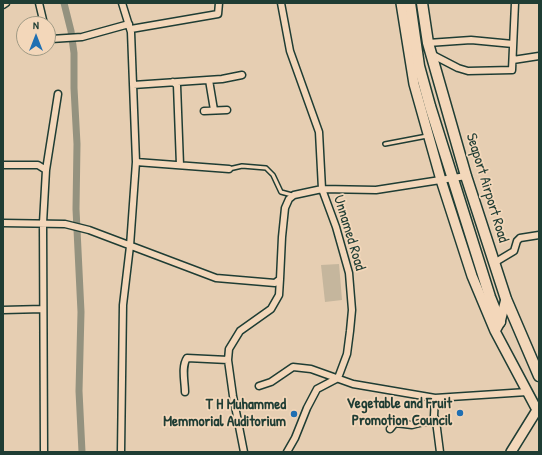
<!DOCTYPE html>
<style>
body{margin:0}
#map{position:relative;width:542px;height:455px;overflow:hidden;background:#e6ceb2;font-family:"Patrick Hand",sans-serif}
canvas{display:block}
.frame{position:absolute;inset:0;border:4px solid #1f3d34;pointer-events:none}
.north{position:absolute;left:16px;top:16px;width:40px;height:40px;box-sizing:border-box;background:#f3d7ba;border:1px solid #9e9984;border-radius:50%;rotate:0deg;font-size:11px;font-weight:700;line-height:16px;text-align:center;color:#1f3d34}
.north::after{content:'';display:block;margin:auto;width:14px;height:18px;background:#1f6fb2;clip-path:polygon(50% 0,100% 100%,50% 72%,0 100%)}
</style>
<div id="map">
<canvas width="542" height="455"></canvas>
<div class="frame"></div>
<div class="north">N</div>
</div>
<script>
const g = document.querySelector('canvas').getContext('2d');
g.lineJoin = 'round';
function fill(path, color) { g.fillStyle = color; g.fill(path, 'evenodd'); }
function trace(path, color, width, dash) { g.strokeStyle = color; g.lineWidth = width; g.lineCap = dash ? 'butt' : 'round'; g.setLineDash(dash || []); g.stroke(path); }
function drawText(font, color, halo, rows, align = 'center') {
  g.font = font + ' "Patrick Hand",sans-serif'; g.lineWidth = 3.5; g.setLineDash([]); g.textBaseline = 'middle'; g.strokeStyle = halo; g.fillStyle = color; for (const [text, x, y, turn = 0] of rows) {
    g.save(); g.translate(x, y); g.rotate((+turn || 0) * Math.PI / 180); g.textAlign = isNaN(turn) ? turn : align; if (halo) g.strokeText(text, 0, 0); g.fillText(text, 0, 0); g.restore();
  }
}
fill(new Path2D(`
 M339 264 342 300 325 302 321 265Z`), '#c5b69d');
trace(new Path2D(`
 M64 3 71 31 74 53V88L77 144 76 209 81 312 79 391 82 452`), '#94927f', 7);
const lane = new Path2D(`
 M385 144 427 136
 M229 169 242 166 266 168 273 175 281 192 292 195`);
const street = new Path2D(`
 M39 3 44 24
 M281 3 290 51 319 132 322 189 336 227 349 273 352 310 350 331 347 354 338 378 317 389 307 408 295 438 287 452
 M3 5 6 3
 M131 29 218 14 219 3
 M48 37 51 39 82 37 129 24
 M428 43 471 40 513 44
 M431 54 458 68 468 71 512 70 515 3
 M513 60 539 56
 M209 80 214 110
 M173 82 177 85 180 165
 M133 85 222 79 242 75
 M204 111 227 110
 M136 162 229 169
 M3 165H38L46 170 43 223 44 452
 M46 170 58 94
 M3 223 65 224 89 230 216 278 275 283 280 279 282 237 285 208 289 199 294 195 322 189 376 190 466 176
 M494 263 514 251 517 241 520 238 539 235
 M3 310 43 309
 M259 386 271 382 293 367 311 369 353 384 435 398 527 392
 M185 392C185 382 181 367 187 358L228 360
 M436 421 440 452
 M390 429 395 423 412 425 424 422 436 421 434 416 435 398
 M121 452 123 305 130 246 136 162 131 32 122 3
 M244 452 233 396 228 360 229 349 240 331 271 309 279 295 280 279`);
const secondary = new Path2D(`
 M410 4 401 3 414 84 441 180 472 276 495 331
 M506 299 500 322 495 331 537 410 511 452`);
const primary = new Path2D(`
 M410 3 419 66 430 106 490 297 500 322
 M422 3 428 43 466 176 506 299 539 376`);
trace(lane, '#1f3d34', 6);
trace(street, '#1f3d34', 9);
trace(secondary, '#1f3d34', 12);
trace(primary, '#1f3d34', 13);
trace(lane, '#f3d7ba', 3);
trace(street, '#f3d7ba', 6);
trace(secondary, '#f3d7ba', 9);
trace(primary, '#f3d7ba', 10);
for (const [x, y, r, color] of [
 [460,413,4,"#1f6fb2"],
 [294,414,4,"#1f6fb2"]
]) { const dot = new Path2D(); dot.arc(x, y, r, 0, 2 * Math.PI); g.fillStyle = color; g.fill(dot); trace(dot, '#f3d7ba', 1.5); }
drawText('15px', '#1f3d34', '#f3d7ba', [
 ["Seaport Airport Road",487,188,73],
 ["Unnamed Road",349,233,73]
]);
drawText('bold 15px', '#1f3d34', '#f3d7ba', [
 ["Vegetable and Fruit",452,404],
 ["Promotion Council",452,421],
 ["T H Muhammed",286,405],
 ["Memmorial Auditorium",286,422]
], 'right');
</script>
